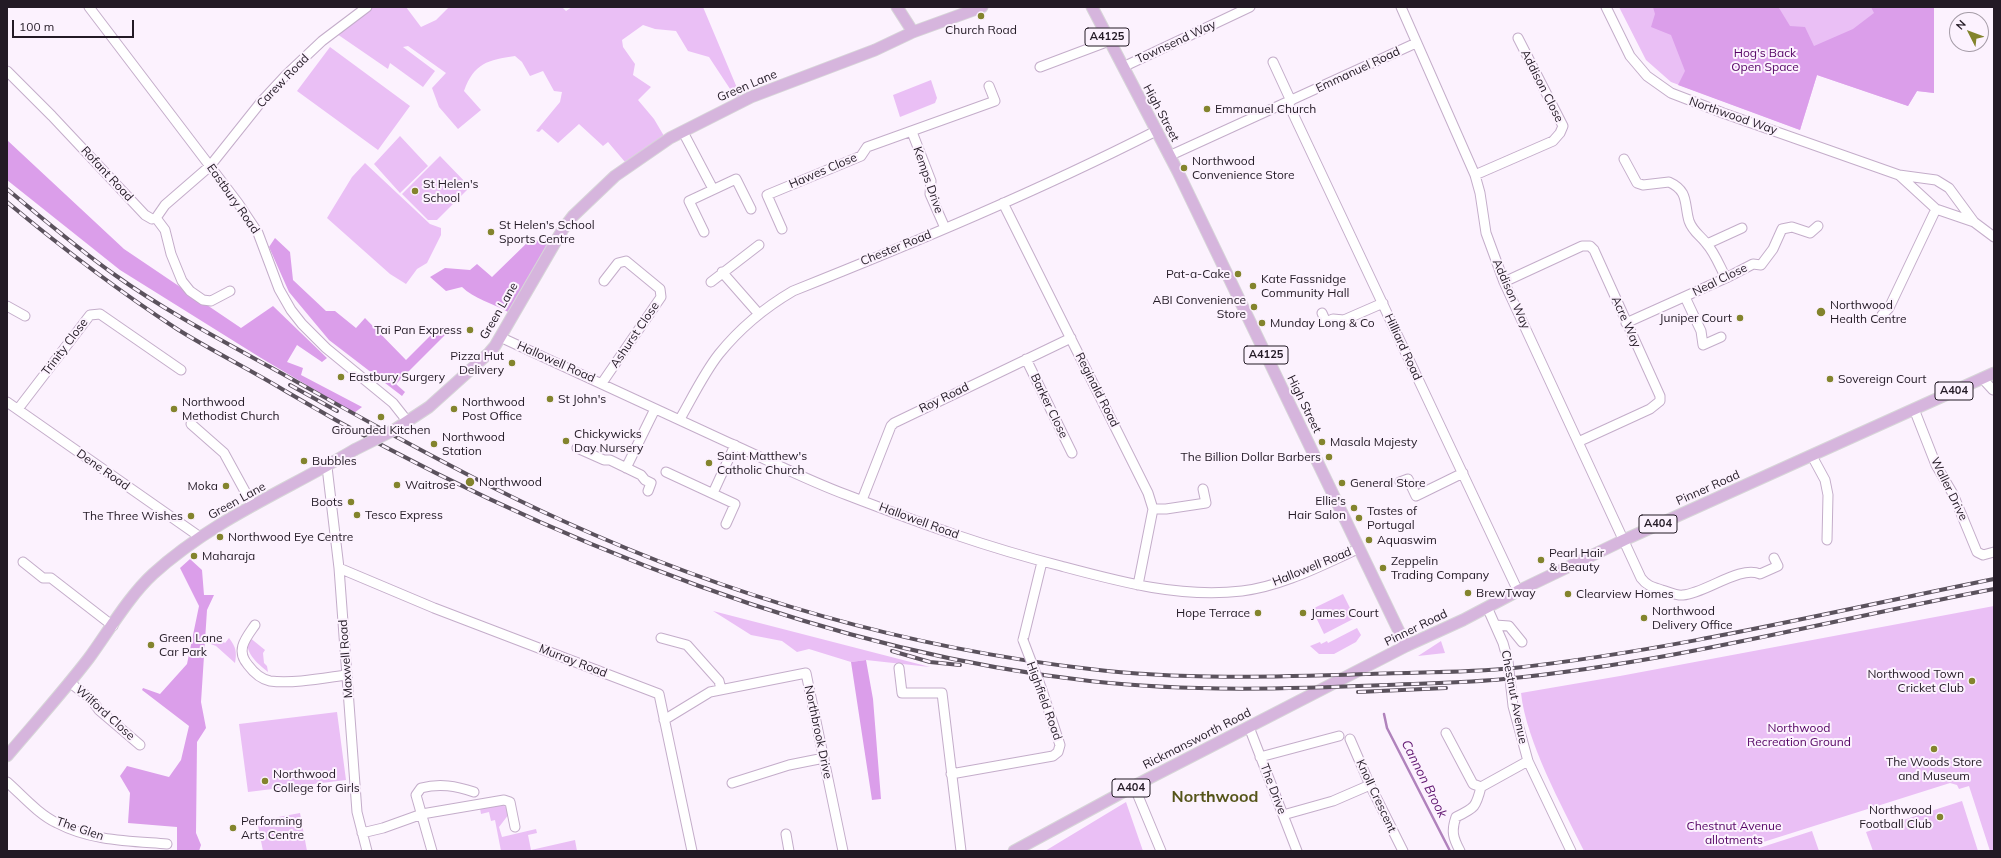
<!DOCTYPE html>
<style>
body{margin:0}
#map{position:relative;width:2001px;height:858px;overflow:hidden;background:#fcf2fe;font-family:Mulish,sans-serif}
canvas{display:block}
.frame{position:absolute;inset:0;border:8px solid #231a25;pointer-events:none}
.north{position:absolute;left:1949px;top:12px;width:40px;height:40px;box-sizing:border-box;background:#fcf2fe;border:1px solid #a59ca7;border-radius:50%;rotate:312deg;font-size:11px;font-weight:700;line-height:16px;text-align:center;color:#231a25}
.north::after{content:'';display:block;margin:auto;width:14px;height:18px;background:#83842d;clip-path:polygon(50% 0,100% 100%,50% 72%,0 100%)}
.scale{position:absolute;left:12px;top:20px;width:122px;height:18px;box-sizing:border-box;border:2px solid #231a25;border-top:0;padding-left:5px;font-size:12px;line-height:14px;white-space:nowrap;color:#231a25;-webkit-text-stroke:3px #fcf2fe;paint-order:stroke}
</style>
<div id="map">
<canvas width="2001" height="858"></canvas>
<div class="frame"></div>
<div class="north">N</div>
<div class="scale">100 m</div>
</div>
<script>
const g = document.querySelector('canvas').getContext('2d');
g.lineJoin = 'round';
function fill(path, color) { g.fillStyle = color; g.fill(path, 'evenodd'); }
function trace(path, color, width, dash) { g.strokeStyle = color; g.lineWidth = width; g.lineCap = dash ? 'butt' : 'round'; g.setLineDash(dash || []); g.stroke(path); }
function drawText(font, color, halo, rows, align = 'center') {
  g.font = font + ' Mulish,sans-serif'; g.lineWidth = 4; g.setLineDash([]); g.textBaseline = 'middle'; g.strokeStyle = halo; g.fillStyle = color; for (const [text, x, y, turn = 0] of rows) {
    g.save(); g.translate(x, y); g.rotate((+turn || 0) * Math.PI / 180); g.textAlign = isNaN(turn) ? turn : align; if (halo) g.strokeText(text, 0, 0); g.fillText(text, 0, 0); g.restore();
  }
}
fill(new Path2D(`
 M372 7H406L421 27 436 20 449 7H562L566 11 572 7H703L740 95 736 98 709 57 688 51 676 31 655 29 643 25 622 40 623 47 635 64 633 75 651 87 638 100 654 119 664 136 625 162 608 142 603 146 579 124 558 143 542 129 539 132 536 131 560 102 562 92 554 91 543 71 530 76 522 62 515 56C488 60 474 63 464 91L481 110 458 129 439 107 432 88 446 73 408 46 403 47 435 71 423 87 390 63 388 69 337 34Z
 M1619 7H1934V93L1917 91 1908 106 1817 75 1800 130 1671 82 1646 60Z
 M330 47 410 106 378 150 297 91Z
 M931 80 937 98 935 103 900 117 893 95Z
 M400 136 428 166 400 193 374 164Z
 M440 156 470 187 437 220H428L402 194Z
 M365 163 430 224 441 228V235L427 263 417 269 406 284 390 274 327 218 352 177Z
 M1343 594 1355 618 1324 634 1312 609Z
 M1994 606V851H1990L1969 786 1959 789 1957 785 1950 783 1757 844 1759 848 1812 831 1819 851H1584C1562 806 1526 741 1521 693L1620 676Z
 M713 611 930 667 866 660 851 662 809 649 797 652 782 641 751 635Z
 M1357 628 1361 635 1356 642 1334 654H1319L1310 646 1320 642 1321 644 1327 641 1328 643Z
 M249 637 265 650 263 653 264 663 267 666 268 672C257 663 243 652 249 637Z
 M209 638 218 641 220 639 225 643 229 638C236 647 237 652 235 663L216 646 208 643Z
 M1441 641 1445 653 1418 656Z
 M337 712 346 780 248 792 239 724Z
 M1962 801 1978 851H1873L1866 832Z
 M1126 802 1143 851H1045Z
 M502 804 508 809 509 814 499 827 502 837 536 829 537 833 528 835 531 850 575 840 577 851H501L495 820 491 821 489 812 481 814 480 808Z
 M300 813 307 851H263L257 821Z`), '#eabff5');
fill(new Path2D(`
 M1653 7H1780L1779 8 1790 26 1805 27 1814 46 1853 29 1874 13 1871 7H1934V93L1917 91 1908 106 1817 75 1800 130 1678 85 1685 71 1671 35 1651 27 1655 14Z
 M7 140 124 249 241 328 273 306 327 358 322 362 297 345 287 362 303 368 301 375 362 407 354 413 261 358 120 270 7 180Z
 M275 238 290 252 293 280 326 311H335L356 328 365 318 406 360 431 335 440 331 446 334 396 384 405 392 402 396 329 340 289 292 269 247Z
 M531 239 548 243 508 312C494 304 473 298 462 287L446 291 430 277 445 268 470 270 477 264 492 277Z
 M190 559 202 570 204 595H214L207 610 201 702 206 728 197 742 196 833 201 845 199 851H177V827L128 823 130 793 120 776 127 766 169 777 181 760 189 726 142 690 143 688 160 694 187 664 199 606 180 568Z
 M866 660 873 699 881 799 872 800 851 662Z`), '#db9eea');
trace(new Path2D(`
 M1384 714 1387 728 1450 851`), '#b082bc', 2.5);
const minor = new Path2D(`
 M89 7 238 203 258 233 279 289 291 310 302 324 326 348 393 403 408 422
 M1401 7 1475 175 1480 193 1486 233 1504 282 1641 578C1647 586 1653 587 1662 590 1669 592 1677 596 1683 595 1706 593 1740 565 1760 574L1778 566 1774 558
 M1606 7 1630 56 1647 76 1671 93 1723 113 1899 175 1936 180 1949 188 1974 222 1994 237
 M1273 62 1291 101
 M1040 67 1109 41
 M1123 67 1250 7
 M7 71 52 116 145 215 152 219 156 218 165 205 210 166 261 102 286 75 322 41 367 7
 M1288 103 1518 591
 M683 132 713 189
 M912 132 931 181 930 194 945 228
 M1169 156 1416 43
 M1624 159 1637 183 1643 185 1669 182C1689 191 1684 204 1689 221 1693 232 1700 235 1706 243 1715 253 1720 267 1726 278
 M1475 175 1553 141 1560 133 1563 126 1518 38
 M1899 175 1936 209 1974 222
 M1003 203 1148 493 1153 509 1138 585
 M156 218 165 230 171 254 182 281 190 291 203 300 211 301 230 291
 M782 229 767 195 861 156 867 147 995 101 989 86
 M704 232 689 201 736 179 751 209
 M1707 244 1742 228
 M722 272 758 313
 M711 282 759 245
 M1504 282 1582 246H1590L1594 250 1660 396V401L1650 409 1578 442
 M1685 297 1701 331 1703 345 1721 337
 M7 306 25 316
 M1322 313 1326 322 1333 319 1344 320 1383 303
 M1882 315 1889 308 1936 209
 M1626 323 1726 278 1753 264 1761 265 1773 249 1782 229 1792 227 1810 233 1818 226
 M500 337C575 371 650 406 725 441 766 459 806 480 847 495 917 522 988 548 1061 566 1121 582 1179 598 1242 591 1283 586 1322 565 1358 549
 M1026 359 1072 453
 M1982 378 1993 390
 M602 383 661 297 660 289 626 261 618 263 604 281
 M7 402 200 537
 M18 409 90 315 100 314 181 370
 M1914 409 1936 465 1953 494 1977 552 1983 555 1994 552
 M680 419C692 398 704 373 719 354 740 328 764 308 793 291 916 242 1038 191 1156 131
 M191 424 224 453 253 506
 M577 448 604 460H610L641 475 645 480 651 483 648 491
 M1812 456 1825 480 1828 495 1827 540
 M327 467 339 568 357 812 367 851
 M626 468 655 409
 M666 472 735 504 726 524
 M1400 482 1408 479 1416 496 1463 473
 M713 493 735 445
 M862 500 891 426 894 423 1071 338
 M1153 509H1166L1206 503 1203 489
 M23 562 43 578H51L113 626
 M339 568 434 608 659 694 692 851
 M1487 607 1503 643 1508 661 1513 706 1528 761 1571 851
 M255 625C246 638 235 650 248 665 254 673 260 679 270 681 293 684 324 678 346 675
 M1495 625 1509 626 1522 642
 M661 638 687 645 719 681 721 689
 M1023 640 1042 562
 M899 668 902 693H942L961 851
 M69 682 91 699 99 710 140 745
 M664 720 710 692 806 673 843 851
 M1249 727 1297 851
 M1446 733 1473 784 1481 787
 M1350 739 1370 785 1403 851
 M1260 757 1339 736
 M951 774 1053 756 1058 752 1060 745 1042 690
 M7 782C22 795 38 814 57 823 91 841 129 841 167 844
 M732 783 789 765 824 758
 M1134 786 1161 851
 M1283 815 1333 801 1370 785
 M362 833 383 828 422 814 504 800 510 802 515 827
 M786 834 789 851
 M432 851 416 795 421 788C440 783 456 786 474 792
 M1460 851C1453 838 1451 831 1456 817 1475 808 1476 807 1481 787L1528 761`);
const major = new Path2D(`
 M897 7 913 32
 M1092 7 1178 172 1406 646
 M394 430 429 407 489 353 495 346 563 229 573 216 615 176 670 138 751 97 875 50 913 32 982 7
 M7 756C34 724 63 692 89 658 108 632 129 596 153 574 212 520 287 490 354 450
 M1014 851 1134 786 1406 646 1463 620 1518 591 1624 540 1994 373`);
trace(minor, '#c4adca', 11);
trace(major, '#d7d6d8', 13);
trace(minor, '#fff', 9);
trace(major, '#d6b5dd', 11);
const rail = new Path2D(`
 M7 189C42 218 77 248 115 275 164 310 217 338 270 367 310 389 350 412 391 434 447 464 503 494 561 520 728 596 908 648 1090 669 1179 680 1276 677 1366 674 1415 672 1465 673 1514 668 1676 650 1835 611 1994 579
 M7 202C61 247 117 290 177 329 212 351 251 370 287 392 419 470 556 534 699 586 826 632 956 666 1090 681 1189 692 1289 689 1387 685 1426 683 1465 683 1504 679 1670 663 1831 620 1994 589
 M290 385 337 411
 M892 651 930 662 960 665
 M1358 692 1446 688`);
trace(rail, '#5b525d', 4);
trace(rail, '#fcf2fe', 2.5, [8]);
const minorBridge = new Path2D(`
 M1023 640 1042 690`);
const majorBridge = new Path2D(`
 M354 450 394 430`);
trace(minorBridge, '#c4adca', 11, []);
trace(majorBridge, '#d7d6d8', 13, []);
trace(minorBridge, '#fff', 9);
trace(majorBridge, '#d6b5dd', 11);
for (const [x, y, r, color] of [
 [981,16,4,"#83842d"],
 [1207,109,4,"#83842d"],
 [1184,168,4,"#83842d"],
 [415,191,4,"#83842d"],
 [491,232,4,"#83842d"],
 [1238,274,4,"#83842d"],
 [1253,286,4,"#83842d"],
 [1254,307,4,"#83842d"],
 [1821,312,5,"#83842d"],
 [1740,318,4,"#83842d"],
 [1262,323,4,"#83842d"],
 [470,330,4,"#83842d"],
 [512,363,4,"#83842d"],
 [341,377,4,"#83842d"],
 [1830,379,4,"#83842d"],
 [550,399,4,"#83842d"],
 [174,409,4,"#83842d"],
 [454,409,4,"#83842d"],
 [381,417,4,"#83842d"],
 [566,441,4,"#83842d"],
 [1322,442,4,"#83842d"],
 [434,444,4,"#83842d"],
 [1329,457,4,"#83842d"],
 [304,461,4,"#83842d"],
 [709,463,4,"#83842d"],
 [470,482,5,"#83842d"],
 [1342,483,4,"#83842d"],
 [397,485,4,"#83842d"],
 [226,486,4,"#83842d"],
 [351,502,4,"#83842d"],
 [1354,508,4,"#83842d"],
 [357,515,4,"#83842d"],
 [191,516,4,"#83842d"],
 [1359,518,4,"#83842d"],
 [220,537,4,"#83842d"],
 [1369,540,4,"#83842d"],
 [194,556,4,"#83842d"],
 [1541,560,4,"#83842d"],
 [1383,568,4,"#83842d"],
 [1468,593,4,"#83842d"],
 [1568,594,4,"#83842d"],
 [1258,613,4,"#83842d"],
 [1303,613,4,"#83842d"],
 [1644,618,4,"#83842d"],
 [151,645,4,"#83842d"],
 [1972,681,4,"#83842d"],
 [1934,749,4,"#83842d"],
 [265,781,4,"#83842d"],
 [1940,817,4,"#83842d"],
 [233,828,4,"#83842d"]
]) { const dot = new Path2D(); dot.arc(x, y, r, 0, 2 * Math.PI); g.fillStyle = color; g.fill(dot); trace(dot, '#fcf2fe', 1.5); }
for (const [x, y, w] of [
 [1107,37,44],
 [1266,355,44],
 [1954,391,38],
 [1658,524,38],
 [1131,788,38]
]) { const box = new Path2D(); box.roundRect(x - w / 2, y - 9, w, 18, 3); g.fillStyle = '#fcf2fe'; g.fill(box); trace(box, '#231a25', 1); }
drawText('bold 11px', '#231a25', null, [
 ["A4125",1107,37],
 ["A4125",1266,355],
 ["A404",1954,391],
 ["A404",1658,524],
 ["A404",1131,788]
]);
drawText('12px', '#231a25', '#fcf2fe', [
 ["Church Road",981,30,"center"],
 ["Emmanuel Church",1215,109],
 ["Northwood",1192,161],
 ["Convenience Store",1192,175],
 ["St Helen's",423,184],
 ["School",423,198],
 ["St Helen's School",499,225],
 ["Sports Centre",499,239],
 ["Pat-a-Cake",1230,274,"right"],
 ["Kate Fassnidge",1261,279],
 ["Community Hall",1261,293],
 ["ABI Convenience",1246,300,"right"],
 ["Store",1246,314,"right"],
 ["Northwood",1830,305],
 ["Health Centre",1830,319],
 ["Juniper Court",1732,318,"right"],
 ["Munday Long & Co",1270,323],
 ["Tai Pan Express",462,330,"right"],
 ["Pizza Hut",504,356,"right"],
 ["Delivery",504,370,"right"],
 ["Eastbury Surgery",349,377],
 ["Sovereign Court",1838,379],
 ["St John's",558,399],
 ["Northwood",182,402],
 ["Methodist Church",182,416],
 ["Northwood",462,402],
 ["Post Office",462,416],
 ["Grounded Kitchen",381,430,"center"],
 ["Chickywicks",574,434],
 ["Day Nursery",574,448],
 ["Northwood",442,437],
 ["Station",442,451],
 ["Masala Majesty",1330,442],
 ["Saint Matthew's",717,456],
 ["Catholic Church",717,470],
 ["The Billion Dollar Barbers",1321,457,"right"],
 ["Bubbles",312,461],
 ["Northwood",479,482],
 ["General Store",1350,483],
 ["Waitrose",405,485],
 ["Moka",218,486,"right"],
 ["Ellie's",1346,501,"right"],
 ["Hair Salon",1346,515,"right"],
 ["Boots",343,502,"right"],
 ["Tastes of",1367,511],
 ["Portugal",1367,525],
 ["Tesco Express",365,515],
 ["The Three Wishes",183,516,"right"],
 ["Northwood Eye Centre",228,537],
 ["Aquaswim",1377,540],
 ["Pearl Hair",1549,553],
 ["& Beauty",1549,567],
 ["Maharaja",202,556],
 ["Zeppelin",1391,561],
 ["Trading Company",1391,575],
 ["BrewTway",1476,593],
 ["Clearview Homes",1576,594],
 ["Northwood",1652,611],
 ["Delivery Office",1652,625],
 ["Hope Terrace",1250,613,"right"],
 ["James Court",1311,613],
 ["Green Lane",159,638],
 ["Car Park",159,652],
 ["Northwood Town",1964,674,"right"],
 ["Cricket Club",1964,688,"right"],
 ["The Woods Store",1934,762,"center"],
 ["and Museum",1934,776,"center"],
 ["Northwood",273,774],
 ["College for Girls",273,788],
 ["Northwood",1932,810,"right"],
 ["Football Club",1932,824,"right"],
 ["Performing",241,821],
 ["Arts Centre",241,835]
], 'left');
drawText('12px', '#231a25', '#fcf2fe', [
 ["Townsend Way",1176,42,-25],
 ["Emmanuel Road",1358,70,-25],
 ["Carew Road",283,81,-46],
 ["Green Lane",747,86,-23],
 ["Addison Close",1542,86,63],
 ["High Street",1161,113,62],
 ["Northwood Way",1733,116,19],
 ["Hawes Close",823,171,-23],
 ["Rofant Road",107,174,47],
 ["Kemps Drive",928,180,71],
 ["Eastbury Road",233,199,55],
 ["Chester Road",896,248,-22],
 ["Neal Close",1720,280,-26],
 ["Addison Way",1511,294,66],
 ["Green Lane",499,311,-60],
 ["Acre Way",1626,322,66],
 ["Ashurst Close",635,335,-56],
 ["Trinity Close",65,347,-53],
 ["Hilliard Road",1403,347,65],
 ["Hallowell Road",556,362,24],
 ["Reginald Road",1097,390,63],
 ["Roy Road",944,398,-26],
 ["High Street",1304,404,64],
 ["Barker Close",1049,406,64],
 ["Dene Road",103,470,35],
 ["Pinner Road",1708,488,-24],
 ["Waller Drive",1949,489,64],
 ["Green Lane",237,501,-29],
 ["Hallowell Road",919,521,20],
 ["Hallowell Road",1312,567,-22],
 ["Pinner Road",1416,628,-26],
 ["Maxwell Road",346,659,-94],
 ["Murray Road",573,661,21],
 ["Chestnut Avenue",1514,697,79],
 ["Highfield Road",1044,701,70],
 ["Wilford Close",105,713,42],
 ["Northbrook Drive",818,732,78],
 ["Rickmansworth Road",1197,739,-27],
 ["The Drive",1273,789,69],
 ["Knoll Crescent",1376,796,65],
 ["The Glen",80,829,19]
]);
drawText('12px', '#540364', '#fcf2fe', [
 ["Hog's Back",1765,53],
 ["Open Space",1765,67],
 ["Northwood",1799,728],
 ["Recreation Ground",1799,742],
 ["Chestnut Avenue",1734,826],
 ["allotments",1734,840]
]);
drawText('italic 13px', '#601570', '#fcf2fe', [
 ["Cannon Brook",1424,779,63]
]);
drawText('bold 16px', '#55551a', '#fcf2fe', [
 ["Northwood",1215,797]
]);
</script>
